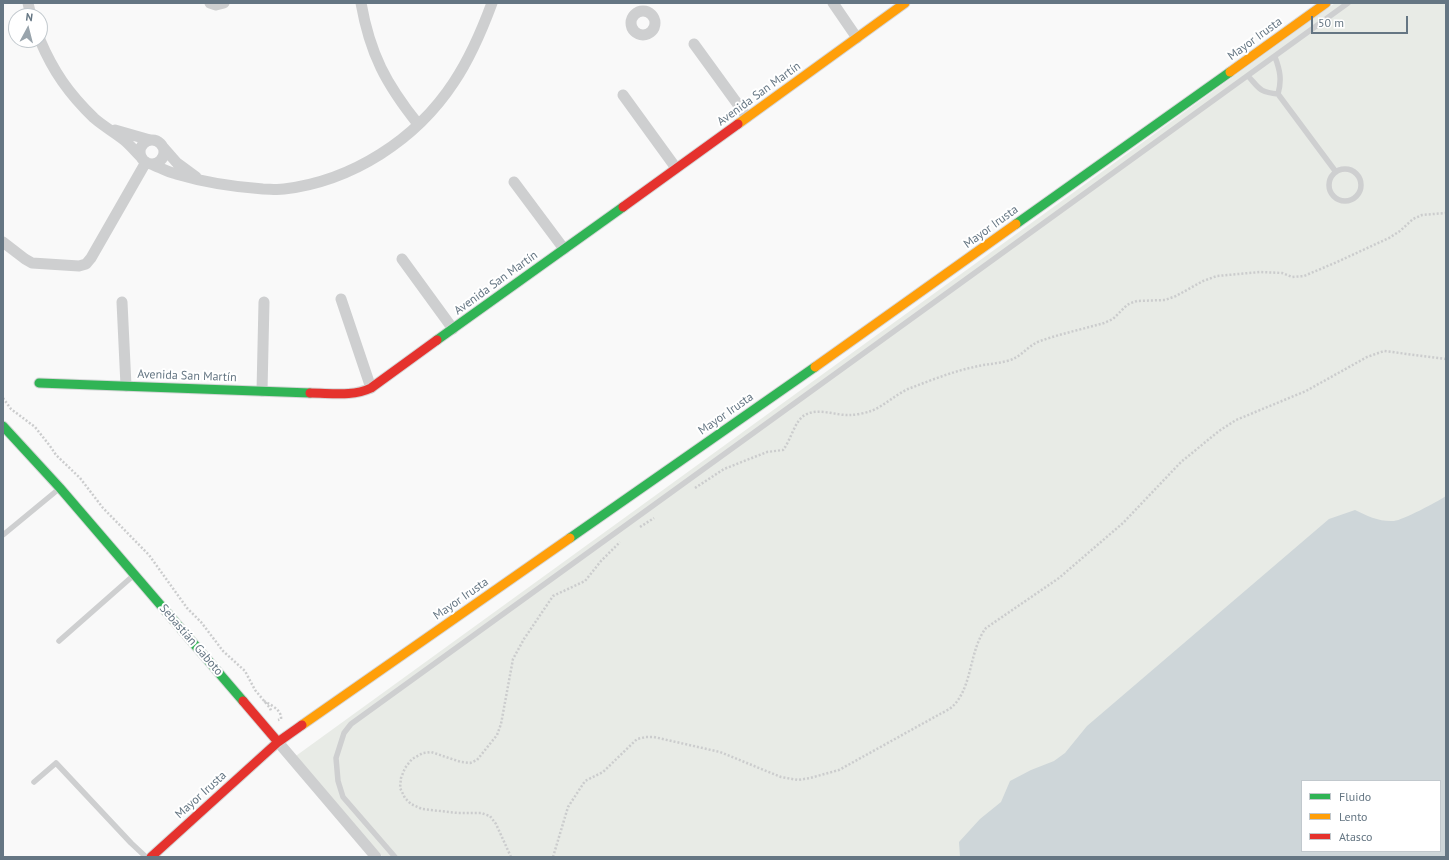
<!DOCTYPE html>
<meta charset="utf-8">
<style>
body{margin:0}
#map{position:relative;width:1449px;height:860px;overflow:hidden;background:#f9f9f9;font-family:"PT Sans",sans-serif}
canvas{display:block}
.frame{position:absolute;inset:0;border:4px solid #657683;pointer-events:none}
.legend{position:absolute;left:1301px;top:780px;width:140px;height:72px;box-sizing:border-box;background:#fff;border:1px solid #c1c8cd;margin:0;padding:5px 7px;list-style:none;font-size:12px;color:#657683}
.legend li{display:flex;align-items:center;gap:8px;height:20px}
.legend b{width:20px;border:1px solid #c1c8cd}
.north{position:absolute;left:8px;top:8px;width:40px;height:40px;box-sizing:border-box;background:#fff;border:1px solid #c1c8cd;border-radius:50%;rotate:7deg;font-size:11px;font-weight:700;line-height:16px;text-align:center;color:#657683}
.north::after{content:'';display:block;margin:auto;width:14px;height:18px;background:#99a4ac;clip-path:polygon(50% 0,100% 100%,50% 72%,0 100%)}
.scale{position:absolute;left:1311px;top:16px;width:97px;height:18px;box-sizing:border-box;border:2px solid #657683;border-top:0;padding-left:5px;font-size:12px;line-height:14px;white-space:nowrap;color:#657683;-webkit-text-stroke:3px #fff;paint-order:stroke}
</style>
<div id="map">
<canvas width="1449" height="860"></canvas>
<div class="frame"></div>
<ul class="legend">
<li><b style="height:5px;background:#30b455"></b>Fluido</li>
<li><b style="height:5px;background:#ff9f0a"></b>Lento</li>
<li><b style="height:5px;background:#e5322d"></b>Atasco</li>
</ul>
<div class="north">N</div>
<div class="scale">50 m</div>
</div>
<script>
const g = document.querySelector('canvas').getContext('2d');
g.lineJoin = 'round';
function fill(path, color) { g.fillStyle = color; g.fill(path, 'evenodd'); }
function trace(path, color, width, dash) { g.strokeStyle = color; g.lineWidth = width; g.lineCap = dash ? 'butt' : 'round'; g.setLineDash(dash || []); g.stroke(path); }
function drawText(font, color, halo, rows, align = 'center') {
  g.font = font + ' "PT Sans",sans-serif'; g.lineWidth = 4; g.setLineDash([]); g.textBaseline = 'middle'; g.strokeStyle = halo; g.fillStyle = color; for (const [text, x, y, turn = 0] of rows) {
    g.save(); g.translate(x, y); g.rotate((+turn || 0) * Math.PI / 180); g.textAlign = isNaN(turn) ? turn : align; if (halo) g.strokeText(text, 0, 0); g.fillText(text, 0, 0); g.restore();
  }
}
fill(new Path2D(`
 M1335 3H1446V857H383L293 758ZM1302 781H1440V851H1302Z`), '#e8ebe6');
fill(new Path2D(`
 M1446 496V857H960L959 842 980 819 1001 802 1010 781 1031 770 1054 761 1065 753 1087 726 1329 519 1355 510C1367 516 1380 522 1394 521 1403 520 1437 502 1446 496ZM1302 781H1440V851H1302Z`), '#ced6d9');
const fast = new Path2D(`
 M1016 224 1230 72
 M437 340 623 207
 M39 383 310 393
 M3 426 60 488 243 701
 M570 538 815 367`);
const slow = new Path2D(`
 M1230 72 1326 3
 M738 124 905 3
 M815 367 1016 224
 M302 725 570 538`);
const jam = new Path2D(`
 M623 207 738 124
 M310 393C331 393 352 397 371 388L437 340
 M243 701 278 742
 M151 857 278 742 302 725`);
trace(fast, '#d5d6d7', 11);
trace(slow, '#d5d6d7', 11);
trace(jam, '#d5d6d7', 11);
trace(new Path2D(`
 M3 398 11 409 35 427 50 446 56 455 80 478 103 508 149 555 187 608 201 622 223 651 245 671 255 690 270 708 271 711
 M695 488 724 469 767 452 783 450C791 440 795 420 805 415 819 407 836 416 850 415 856 415 865 413 871 411 884 406 895 395 908 389 929 381 951 372 974 367 985 364 996 364 1007 361 1021 358 1027 346 1040 341 1060 334 1083 329 1104 323L1113 319 1127 305 1131 303 1137 301 1165 300 1176 296 1203 281 1217 276 1260 272 1282 273 1292 277 1304 276 1337 262 1389 238 1400 231 1413 219 1422 215 1446 213
 M640 527 654 518
 M264 701C271 705 282 710 281 719L278 720
 M511 857 496 824 490 816 481 813H458L422 809 411 804 405 798 400 788 401 778 405 768 412 759 423 753 431 752 461 762 470 763 477 760 497 735 501 724 513 659 524 639 553 596 585 581 601 561 620 542
 M553 857 568 807 585 781 603 772 637 739 646 737H654L720 752 781 777 798 780 810 778 839 770 940 714C944 712 950 709 953 706 973 686 969 650 986 628L1059 578 1123 523 1181 462 1219 431 1236 420 1306 391 1367 357 1384 351 1446 359`), '#cbcccd', 2.5, [2, 2]);
trace(new Path2D(`
 M1275 57C1280 70 1282 80 1278 94
 M1248 76C1260 89 1259 92 1278 94L1336 172
 M1329 185a16 16 0 1 1 32 0a16 16 0 1 1-32 0Z
 M3 535 60 488
 M59 641 134 575
 M34 782 56 763 131 843 146 857
 M395 857 343 797 338 781 336 758 344 733 351 724 1348 3`), '#cecfd0', 5.5);
trace(new Path2D(`
 M28 3 31 16
 M210 3 216 5 224 3
 M361 3C370 54 386 84 418 124
 M833 3 857 38
 M631 23a12 12 0 1 1 24 0a12 12 0 1 1-24 0Z
 M40 40C53 71 69 94 94 118 103 126 114 132 124 140 130 145 135 151 141 157
 M694 44 747 117
 M623 95 676 168
 M115 130 150 140
 M140 152a12 12 0 1 1 24 0a12 12 0 1 1-24 0Z
 M163 147 177 163 196 177
 M151 164C159 167 167 172 176 174 203 182 235 187 263 189 270 189 277 190 284 189 352 181 416 140 454 82 470 58 482 30 492 3
 M514 182 564 249
 M3 242 25 259 32 263 79 266 86 264 91 258 146 162
 M402 259 453 329
 M341 299 371 388
 M122 302 126 386
 M262 391 264 302
 M278 742 376 857`), '#cecfd0', 11);
trace(fast, '#30b455', 9);
trace(slow, '#ff9f0a', 9);
trace(jam, '#e5322d', 9);
drawText('12px', '#657683', '#fff', [
 ["Mayor Irusta",1255,39,-36],
 ["Avenida San Martín",759,94,-36],
 ["Mayor Irusta",991,227,-36],
 ["Avenida San Martín",496,283,-36],
 ["Avenida San Martín",187,376,2],
 ["Mayor Irusta",726,414,-35],
 ["Mayor Irusta",461,599,-35],
 ["Sebastián Gaboto",191,640,49],
 ["Mayor Irusta",201,795,-42]
]);
</script>
